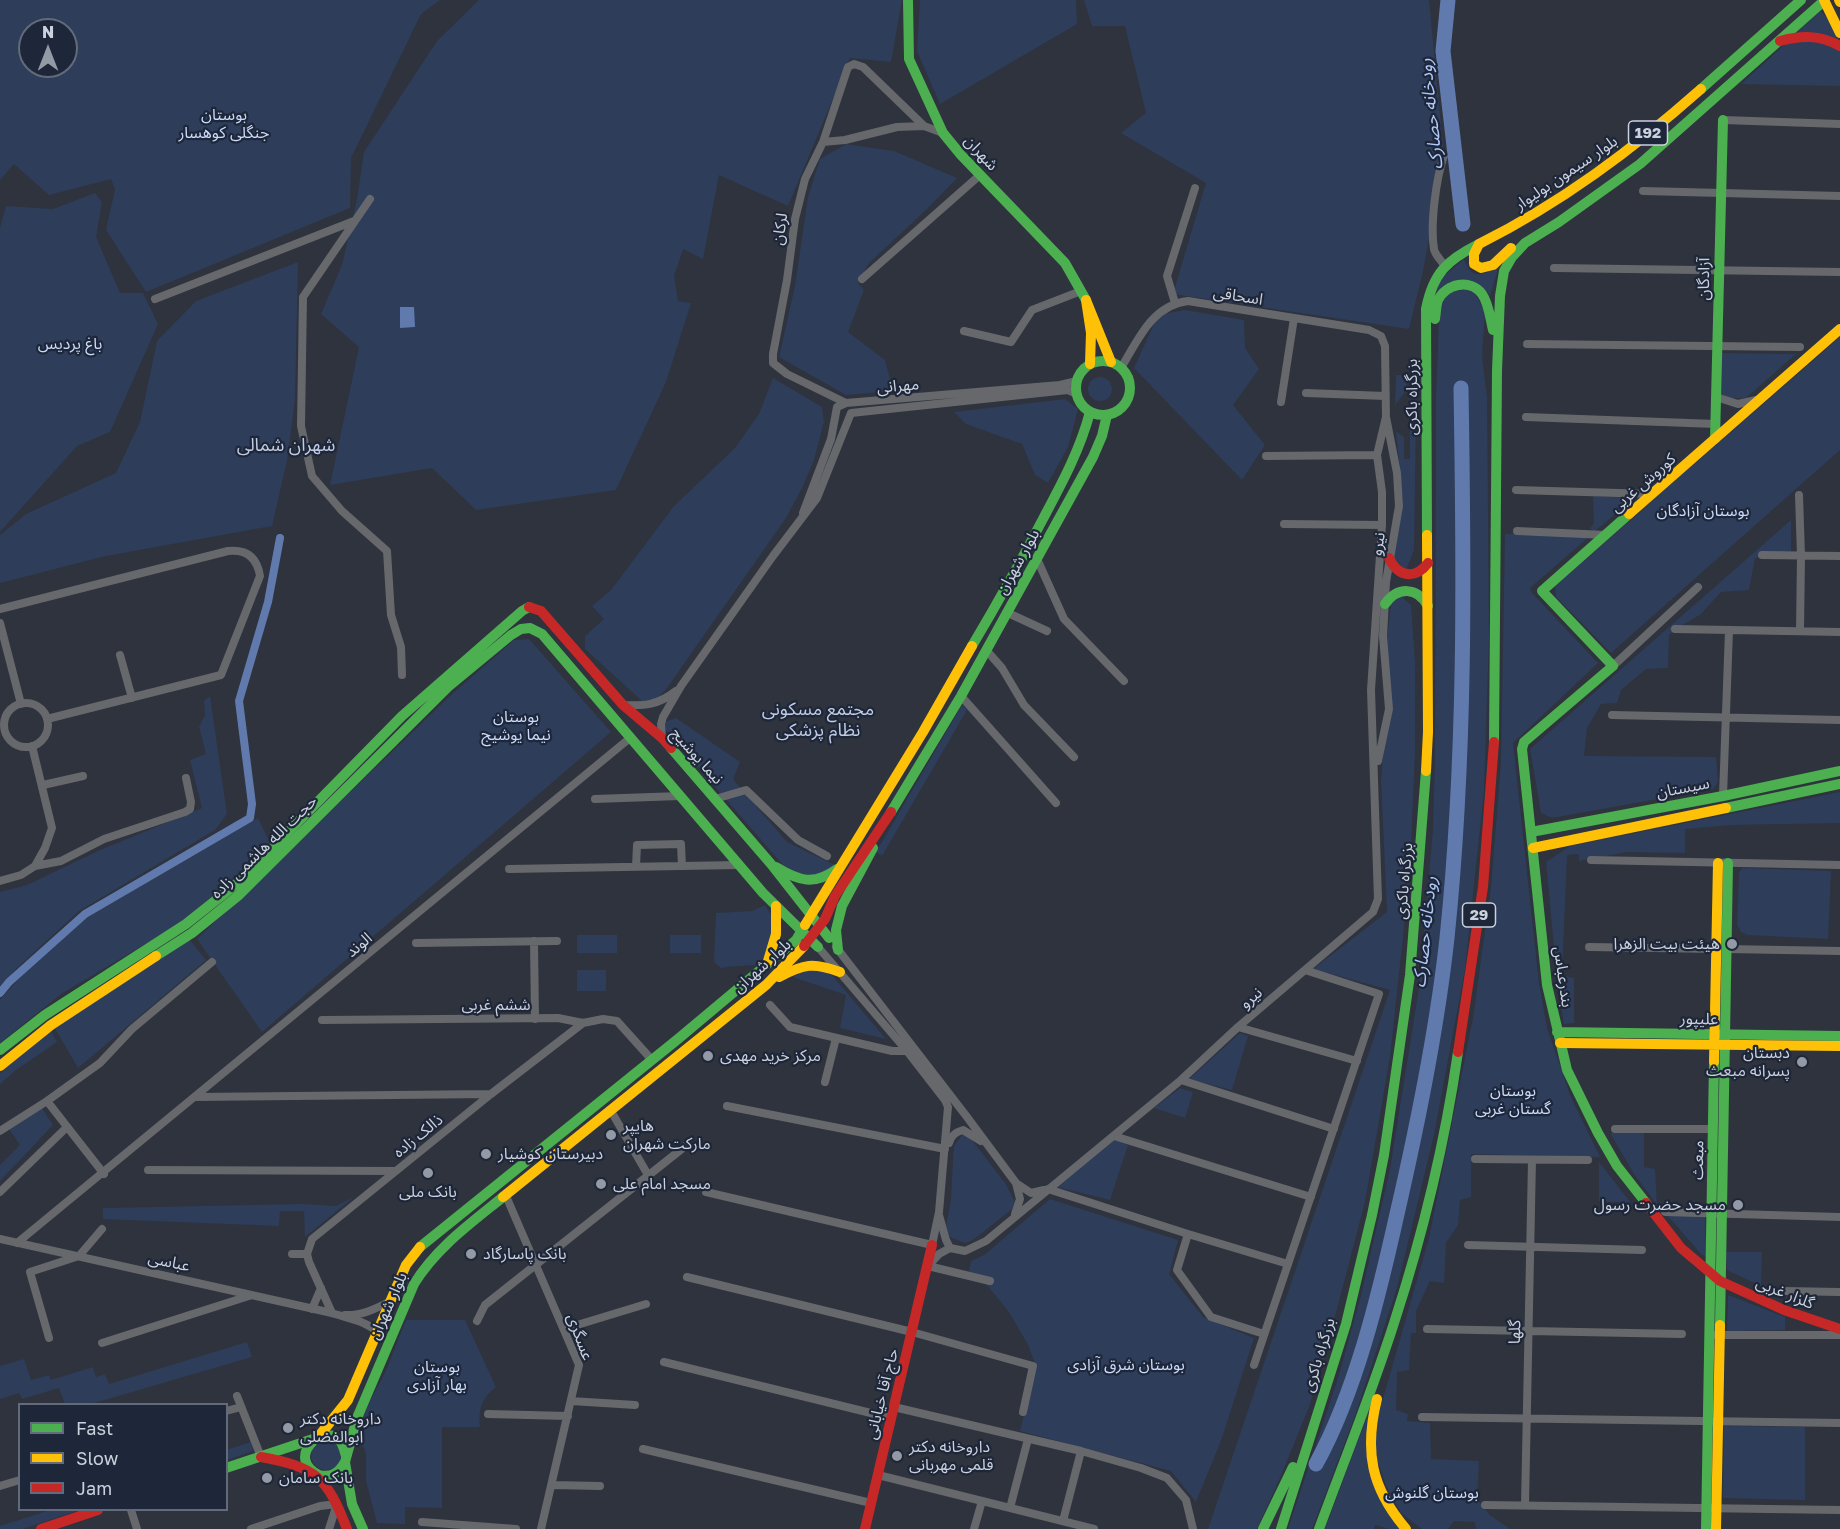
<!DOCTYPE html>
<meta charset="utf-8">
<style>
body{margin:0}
#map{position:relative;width:1840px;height:1529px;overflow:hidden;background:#2e333d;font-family:"Golos Text",sans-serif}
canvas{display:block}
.legend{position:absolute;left:18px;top:1403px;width:210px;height:108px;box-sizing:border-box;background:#1e2739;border:2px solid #636b7b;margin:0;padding:8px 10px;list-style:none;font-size:18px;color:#cbd1dd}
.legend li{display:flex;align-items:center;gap:12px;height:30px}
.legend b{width:30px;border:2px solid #636b7b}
.north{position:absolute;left:18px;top:18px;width:60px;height:60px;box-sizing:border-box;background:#1e2739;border:2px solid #636b7b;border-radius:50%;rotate:0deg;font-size:16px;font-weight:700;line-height:24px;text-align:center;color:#cbd1dd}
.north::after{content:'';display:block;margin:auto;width:21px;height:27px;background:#949aa5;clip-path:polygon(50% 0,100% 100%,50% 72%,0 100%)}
</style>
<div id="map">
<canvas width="1840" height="1529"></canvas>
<ul class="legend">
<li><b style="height:8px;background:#4caf50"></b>Fast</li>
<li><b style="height:8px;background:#ffc107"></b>Slow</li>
<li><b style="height:8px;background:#c62828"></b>Jam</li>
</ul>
<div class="north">N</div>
</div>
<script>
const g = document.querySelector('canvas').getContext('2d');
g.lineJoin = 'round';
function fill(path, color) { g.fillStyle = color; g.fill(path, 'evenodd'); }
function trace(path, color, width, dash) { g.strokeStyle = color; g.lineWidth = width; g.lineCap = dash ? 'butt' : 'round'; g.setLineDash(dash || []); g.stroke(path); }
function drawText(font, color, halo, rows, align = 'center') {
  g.font = font + ' "Golos Text","Noto Sans Arabic",sans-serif'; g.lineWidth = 4.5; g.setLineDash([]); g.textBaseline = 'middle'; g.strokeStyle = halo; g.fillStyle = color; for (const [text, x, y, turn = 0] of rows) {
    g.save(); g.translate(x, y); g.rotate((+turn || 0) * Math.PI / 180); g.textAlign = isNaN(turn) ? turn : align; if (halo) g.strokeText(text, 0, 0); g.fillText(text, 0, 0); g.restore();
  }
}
fill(new Path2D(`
 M0 0H440L421 14 351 158 350 208 146 292 106 230 115 189 111 179 49 195 14 164 0 180ZM30 30H66V66H30Z
 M479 0H902L891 62 850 58 788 206 719 175 703 259 683 249 674 276 678 301 691 303 666 382 616 490 476 510 432 468 330 485 359 347 321 314 342 265 357 199 364 152 437 41Z
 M920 0H1076L1077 24 940 104 917 51Z
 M1084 0H1429L1444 156 1423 271 1409 329 1173 294 1206 183 1121 133 1146 113 1125 26H1092Z
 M1821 11 1829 20 1840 43 1794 35Z
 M1812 39 1840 50V86L1741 84 1783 46 1789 43Z
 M846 144 894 151 957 178 928 208 868 264 858 283 864 290 848 332 885 360 893 391 846 395 779 357 795 286 808 197 820 159Z
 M95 193 102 202 96 237 120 293H143L158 324 110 432 77 446 0 532V228L6 206 53 209Z
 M1464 259C1471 281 1484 275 1499 266L1490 296 1485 289 1434 291 1439 280Z
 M298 262 295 399 287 461 272 526 106 556 0 583V535L26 514 116 473 140 422 157 341 196 301Z
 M1473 289 1485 313 1482 356 1487 397 1489 637 1484 791 1465 969 1434 1135 1397 1288 1355 1416 1312 1529H1288L1339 1375 1361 1295 1390 1169 1419 988 1433 829 1435 757 1436 398 1439 317 1446 292Z
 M1185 310 1244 320 1245 348 1259 369 1233 405 1265 445 1242 480 1134 368 1158 315Z
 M1840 337V450L1611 653 1556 597 1555 586 1647 506 1681 469 1690 468Z
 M1721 353 1796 354 1746 398H1722L1719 391Z
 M1396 375H1403L1408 379 1405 392 1395 405Z
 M1088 389a12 12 0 1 1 24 0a12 12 0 1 1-24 0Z
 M773 378 822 407 824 422 814 460 803 486 786 518 667 688 656 699 642 701 585 649V636L604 619 592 606 611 590 674 506 735 448 759 414Z
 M1065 399 1078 409 1068 447 1048 483 1035 475 1022 444 966 424 954 412Z
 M1410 417H1416L1414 550 1406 570 1394 558 1403 502 1396 431 1404 437V459H1410Z
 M1593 496 1634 498 1594 532 1590 528 1594 524Z
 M1791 520V551L1755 558 1749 590 1721 592 1700 615 1675 629 1669 635 1668 668 1646 669 1621 690 1617 703 1601 704 1587 728 1584 756 1716 757 1718 782 1713 789 1552 818 1541 813 1530 749Z
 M1505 534 1591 535 1530 588 1532 593 1598 663 1513 743 1539 983 1547 1028 1570 1095 1600 1157 1471 1154V1197L1460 1200 1458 1225 1446 1243 1444 1283 1430 1281 1416 1311V1333H1411L1409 1370 1397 1372 1396 1410 1408 1414 1407 1421 1430 1423 1431 1459 1479 1461 1477 1499 1490 1515 1510 1529H1476L1475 1522 1454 1521 1448 1529H1422L1401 1513 1386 1486 1376 1456V1423L1429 1238 1473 1018 1491 887 1501 762Z
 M1401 596 1411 605 1415 662V751L1410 872 1390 1057 1365 1202 1325 1355 1309 1407 1280 1478 1257 1529H1208L1390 990 1313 969 1387 912 1381 780 1384 744 1391 710 1387 639 1391 603Z
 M529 639 611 732 262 1032 197 939 451 695 514 640Z
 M210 696 227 814 215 830 79 911 18 967 0 988V892L27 885 100 850 202 808 190 760 206 754 199 727 205 715 204 701Z
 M962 705 967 710 882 856 876 852Z
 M676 718 740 762 733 779 787 842 835 865 814 878 791 873 782 864 665 729V722Z
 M1840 792V823L1731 825 1685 829V853L1627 852 1579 861V854L1567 855 1562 975 1574 978V1023L1564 1024 1558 990 1546 862 1570 846Z
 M258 818 271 845 181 923 61 994 0 1043V1000L23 974 84 919Z
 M1742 868 1831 871 1828 939 1748 935 1741 932 1737 925 1739 873Z
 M765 905 772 916 774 924 766 956 754 965 725 967 722 969 714 962 716 913 752 911Z
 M577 935H617V953H577Z
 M670 935H701V953H670Z
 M189 939 206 960 78 1068 54 1027Z
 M812 966 832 975 886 1039 840 1028 846 995 793 977Z
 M577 970H606V991H577Z
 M51 1031 57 1042 16 1070 0 1084V1073Z
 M1240 1033 1248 1036 1232 1090 1189 1079Z
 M1180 1088 1193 1092 1185 1118 1154 1108Z
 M40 1105 53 1125 0 1181V1165L20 1145 7 1126Z
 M1644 1132V1167L1655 1169 1657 1205 1634 1174 1610 1133Z
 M962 1135H968L1005 1183 1015 1202 1012 1209 973 1240 965 1243 950 1237 946 1226 951 1200 953 1158 954 1146Z
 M1113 1139 1128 1145 1110 1200 1057 1187Z
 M1599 1162 1631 1203 1599 1201Z
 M355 1196 305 1237 304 1211H280L279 1226 103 1219V1208L303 1204 336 1206Z
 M1050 1199 1178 1240 1169 1274 1203 1317 1254 1338 1222 1438 1196 1502 1171 1471 1020 1431 1036 1366 1028 1345 1009 1312 987 1285 969 1271 971 1261 984 1255Z
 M1705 1215 1706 1256 1702 1255 1668 1216Z
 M1726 1252H1762L1761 1286 1727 1270Z
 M1728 1295 1785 1317V1330L1727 1331Z
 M406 1320H465L496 1387C482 1398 478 1409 480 1427H442V1508L405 1507V1524L377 1523 366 1481V1453L357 1432 369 1403 385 1373Z
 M247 1342 252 1357 91 1404H65L59 1388 22 1399 19 1393 0 1399V1366L24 1359 31 1380 49 1375 51 1380 93 1367 96 1377 105 1374 109 1384Z
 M1382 1376 1370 1412 1366 1439 1401 1529H1389L1375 1525 1374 1529H1325Z
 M1724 1426 1805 1427V1500L1723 1498Z
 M311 1455a15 15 0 1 1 30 0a15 15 0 1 1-30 0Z
 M251 1442 253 1451 227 1460 226 1450Z
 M50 1510H80L22 1529H0V1526Z`), '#2e3d5a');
fill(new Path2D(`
 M400 307H414L415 327 400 328Z`), '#617aae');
trace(new Path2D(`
 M0 993 9 982 85 914 250 818 252 804 239 701 268 602 280 538`), '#617aae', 8);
trace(new Path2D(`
 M1448 0 1443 51 1463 224
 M1316 1464C1356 1391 1379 1295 1397 1214 1418 1123 1437 1030 1447 938 1466 755 1464 571 1461 388`), '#617aae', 15);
trace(new Path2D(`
 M1723 120 1840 124
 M823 142 848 67 854 64 863 67 924 126
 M1444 156C1436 178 1430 225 1434 249 1435 255 1441 260 1444 265
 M1643 191 1840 196
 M370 199 303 297 301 426 312 476 342 511 387 551 391 615 401 647 402 675
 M1554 268 1840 272
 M862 279 980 175
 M155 299 354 221
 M1175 303 1167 276 1195 188
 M964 331 1011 342 1032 310 1081 291
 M1527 344 1800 347
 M1121 368C1138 340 1152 305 1188 301L1369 330 1381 336 1385 346 1386 417 1397 473 1399 506 1386 582 1383 636 1389 709 1378 761
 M1306 393 1385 396
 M1716 397 1738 404 1756 400
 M1281 402 1294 318
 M846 403 787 374 773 363V354L787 280 795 219 805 179 823 142 845 140 897 127 924 126 943 133
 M1526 417 1716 424
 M1266 456 1377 455
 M1516 490 1653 494
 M1799 495 1801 556 1800 631
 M803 513 831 439 837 407 846 403 1060 385 1077 381
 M1284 524 1382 525
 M1517 531 1606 535
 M1762 555 1840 556
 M1037 559 1064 619 1124 681
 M0 609 228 551C246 549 257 557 260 576L221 675 47 719
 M1008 613 1047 631
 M0 623 21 704
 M1675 629 1840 632
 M987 651 1002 668 1024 705 1074 757
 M120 655 132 698
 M1613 666 1698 587
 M961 696 1056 803
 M4 725a22 22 0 1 1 44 0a22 22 0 1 1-44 0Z
 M623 705C645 706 658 705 676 691
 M1612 715 1840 720
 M662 738 661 724 663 717 681 686 773 556 817 498 851 413 1068 390 1076 394
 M43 785 83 776
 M1723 796 1729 630
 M595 799 680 796
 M715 799 746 790 798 840 827 856
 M1591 860 1840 865
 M35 866 61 861 104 839 185 812 190 809 191 802 186 778
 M636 867 637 845 681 844 682 866
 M509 869 739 865
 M0 881 21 875 35 866 45 848 52 828 32 746
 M534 941 535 1019
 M416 943 557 941
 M836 947 967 1117 1016 1183 1020 1199 1015 1214
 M1589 947 1717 949
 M1726 949 1840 951
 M770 1005 790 1027 892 1051H907
 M322 1020 558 1018 583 1023 603 1019 617 1021 652 1060
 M1238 1027 1357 1061
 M1181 1080 1334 1129
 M825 1082 836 1038
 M196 1097 491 1094
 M47 1101 100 1063 132 1029 212 962
 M727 1106 945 1149
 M611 1111 648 1175
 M1615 1129H1713
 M0 1131 47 1101 104 1174
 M1114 1136 1311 1197
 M949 1143C951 1135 956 1132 963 1130L981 1141
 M1475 1159 1588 1160
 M148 1170 395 1171
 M1016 1183 1031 1193 1044 1190
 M1048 1189 1188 1234 1288 1264
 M0 1192 67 1127
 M706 1192 932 1245 939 1212 948 1107 945 1100 907 1051 818 947
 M506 1196 579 1365 541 1529
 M1665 1212 1840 1217
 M939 1215 946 1240 950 1248
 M1188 1234 1177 1270 1211 1317 1264 1334
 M0 1239 332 1313C347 1318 366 1321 377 1332
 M17 1243 630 738
 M1468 1245 1642 1250
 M950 1248 965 1251 986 1241 1181 1080 1238 1027 1373 912 1378 899 1371 690 1382 525V492L1377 455 1386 417
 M950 1248 939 1254 928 1266 990 1281
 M292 1254H307
 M687 1277 912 1332 1033 1366 1023 1412
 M1784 1291 1840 1292
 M312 1309 321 1288
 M332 1313 309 1262 307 1254 312 1239 491 1094 583 1023
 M345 1315C361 1316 375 1309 389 1302
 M477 1321 485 1305 688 1144
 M564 1329 646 1304
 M1427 1329 1682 1334
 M1716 1335H1840
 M49 1338 30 1272 79 1256 102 1229
 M102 1343 252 1295
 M664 1362 891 1418
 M1254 1365 1379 994 1305 970
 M237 1396 261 1457
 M571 1401 635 1405
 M894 1407 1081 1451 1141 1468 1167 1478 1186 1500 1193 1529
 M226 1411 241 1407
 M488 1414 568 1416
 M1422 1417 1840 1423
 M643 1449 871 1503
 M878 1475 1094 1529
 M552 1485 600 1486
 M0 1486 20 1480
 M1485 1505 1840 1510
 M1525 1505 1532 1160
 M1010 1508 1028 1439
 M131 1510 137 1529
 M1063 1521 1081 1451
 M422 1522 516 1529
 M251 1529 320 1506 337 1504 329 1529
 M974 1529 982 1501`), '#66686c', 8);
trace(new Path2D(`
 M908 0 909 59 943 133 961 155 1065 263 1086 300
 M1701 89 1801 0
 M1525 243 1559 222 1640 164 1825 0
 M1435 319C1436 313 1436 306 1438 300 1446 284 1470 278 1482 294 1489 304 1490 318 1493 330
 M1076 388a27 27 0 1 1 54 0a27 27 0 1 1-54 0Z
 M1715 439 1723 120
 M1629 514 1542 591 1613 666 1524 742 1522 749 1547 985 1567 1070 1598 1133 1617 1166 1646 1203
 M1427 535 1426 309C1433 273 1447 260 1479 244
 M1385 604C1398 586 1417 587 1428 606
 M530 628 542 634 763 893 818 947
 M972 646C997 604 1021 561 1044 517 1062 483 1080 450 1090 412
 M1494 742 1497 371 1500 296 1504 271 1512 257 1525 243
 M671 748 771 864 829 938
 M1726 808 1840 784
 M891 812 961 696 1093 457 1102 436 1107 415
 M1531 832 1723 796 1840 771
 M776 867C799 881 814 886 837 869
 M838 950 836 930 842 906 873 848
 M156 956 192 933 239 895 448 687 511 635 521 629 530 628
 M1557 1032 1840 1036
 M0 1050 45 1015 186 924 240 881 402 716 522 611 529 607
 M420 1247 678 1039 796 940 805 925
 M1720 1325 1728 863
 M346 1456C345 1452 343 1446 341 1442 324 1420 284 1458 319 1475 331 1478 339 1473 345 1462L357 1418 414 1284C436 1248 471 1223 503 1197
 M345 1462 352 1504 363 1529
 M226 1468 313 1439
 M1263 1529 1293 1467
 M1281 1529 1346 1324 1372 1215 1384 1155 1410 975 1426 771
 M1319 1529C1344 1461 1372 1392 1394 1323 1422 1237 1445 1142 1458 1052
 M1706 1529 1714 1062`), '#4caf50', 10);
trace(new Path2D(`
 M1824 0 1840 33
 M1839 0 1840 2
 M1479 244C1561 203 1632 150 1701 89
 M1479 244 1474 254V264L1481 268 1493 265 1511 248
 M1090 364 1091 333 1086 300 1111 362
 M1629 514 1840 329
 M1426 771 1428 732 1427 535
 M1533 848 1726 808
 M805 925 923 732 972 646
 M768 961 776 934V906
 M779 977C804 964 813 962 840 972
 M1560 1043 1840 1046
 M1714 1062 1718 863
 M0 1066 51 1025 156 956
 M503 1197 766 985 804 946
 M1377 1399C1364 1451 1371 1488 1406 1529
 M319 1436 348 1400 406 1265 420 1247
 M1716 1529 1720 1325`), '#ffc107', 10);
trace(new Path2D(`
 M1780 41C1802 35 1820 35 1840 46
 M1389 558C1398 577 1415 580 1428 563
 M529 607 541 611 623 705 662 738 671 748
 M804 946 825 919 835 896 891 812
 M1458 1052 1483 887 1494 742
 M1646 1203 1681 1248 1720 1281 1784 1310 1840 1329
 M261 1457C316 1467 327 1477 347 1529
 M41 1529 98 1510
 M865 1529 932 1245`), '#c62828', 10);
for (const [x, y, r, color] of [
 [1732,944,6,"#949aa5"],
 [708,1056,6,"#949aa5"],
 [1802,1062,6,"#949aa5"],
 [611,1135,6,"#949aa5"],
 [486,1154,6,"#949aa5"],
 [428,1173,6,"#949aa5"],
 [601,1184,6,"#949aa5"],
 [1738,1205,6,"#949aa5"],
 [471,1254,6,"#949aa5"],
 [288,1428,6,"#949aa5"],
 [897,1456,6,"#949aa5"],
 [267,1478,6,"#949aa5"]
]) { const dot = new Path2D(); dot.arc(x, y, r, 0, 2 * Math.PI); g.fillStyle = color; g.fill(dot); trace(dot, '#1e2739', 2); }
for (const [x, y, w] of [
 [1648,133,39],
 [1479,915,33]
]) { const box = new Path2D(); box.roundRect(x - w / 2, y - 12, w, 24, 4.5); g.fillStyle = '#1e2739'; g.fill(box); trace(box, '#cbd1dd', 1.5); }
drawText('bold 15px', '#cbd1dd', null, [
 ["192",1648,133],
 ["29",1479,915]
]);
drawText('16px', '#cadafb', '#1e2739', [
 ["بوستان",224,115],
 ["جنگلی کوهسار",224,133],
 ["باغ پردیس",70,344],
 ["بوستان آزادگان",1703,511],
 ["بوستان",516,717],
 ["نیما یوشیج",516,735],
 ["بوستان",1513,1091],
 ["گستان غربی",1513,1109],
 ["بوستان شرق آزادی",1126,1365],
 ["بوستان",437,1367],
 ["بهار آزادی",437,1385],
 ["بوستان گلنوش",1432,1493]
]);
drawText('16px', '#cbd1dd', '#1e2739', [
 ["شهران",981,153,47],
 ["بلوار سیمون بولیوار",1566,173,-34],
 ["لرکان",780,229,-81],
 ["آزادگان",1704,279,-89],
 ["اسحاقی",1238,296,9],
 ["مهرانی",898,386,-5],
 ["بزرگراه باکری",1412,397,-90],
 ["کوروش غربی",1643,483,-41],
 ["نیرو",1378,544,-80],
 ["بلوار شهران",1018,562,-61],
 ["نیما یوشیج",697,756,48],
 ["سیستان",1683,788,-11],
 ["حجت الله هاشمی زاده",264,847,-44],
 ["بزرگراه باکری",1404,881,-85],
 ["الوند",359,945,-40],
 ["بلوار شهران",762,966,-42],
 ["بندرعباس",1563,977,82],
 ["نیرو",1251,998,-40],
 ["ششم غربی",496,1005],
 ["علیپور",1699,1019,1],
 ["ذالک زاده",418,1136,-39],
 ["مبعث",1698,1160,-89],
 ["عباسی",169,1262,12],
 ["گلزار غربی",1785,1293,22],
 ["بلوار شهران",388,1306,-66],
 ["گلها",1515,1332,-89],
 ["عسگری",580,1337,70],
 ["بزرگراه باکری",1319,1355,-73],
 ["حاج آقا خیابانی",882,1394,-76]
]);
drawText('16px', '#cbd1dd', '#1e2739', [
 ["هیئت بیت الزهرا",1720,944,"right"],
 ["دبستان",1790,1053,"right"],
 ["پسرانه مبعث",1790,1071,"right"],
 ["مرکز خرید مهدی",720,1056],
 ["هایپر",623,1126],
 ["مارکت شهران",623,1144],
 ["دبیرستان کوشیار",498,1154],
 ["مسجد امام علی",613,1184],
 ["بانک ملی",428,1192,"center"],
 ["مسجد حضرت رسول",1726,1205,"right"],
 ["بانک پاسارگاد",483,1254],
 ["داروخانه دکتر",300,1419],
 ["ابوالفضلی",300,1437],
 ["داروخانه دکتر",909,1447],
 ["قلمی مهربانی",909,1465],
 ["بانک سامان",279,1478]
], 'left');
drawText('italic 18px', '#b0c8f8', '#1e2739', [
 ["رودخانه حصارک",1431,114,-96],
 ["رودخانه حصارک",1425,932,-84]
]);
drawText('18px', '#c0cce3', '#1e2739', [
 ["شهران شمالی",286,445],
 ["مجتمع مسکونی",818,709],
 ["نظام پزشکی",818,730]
]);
</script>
